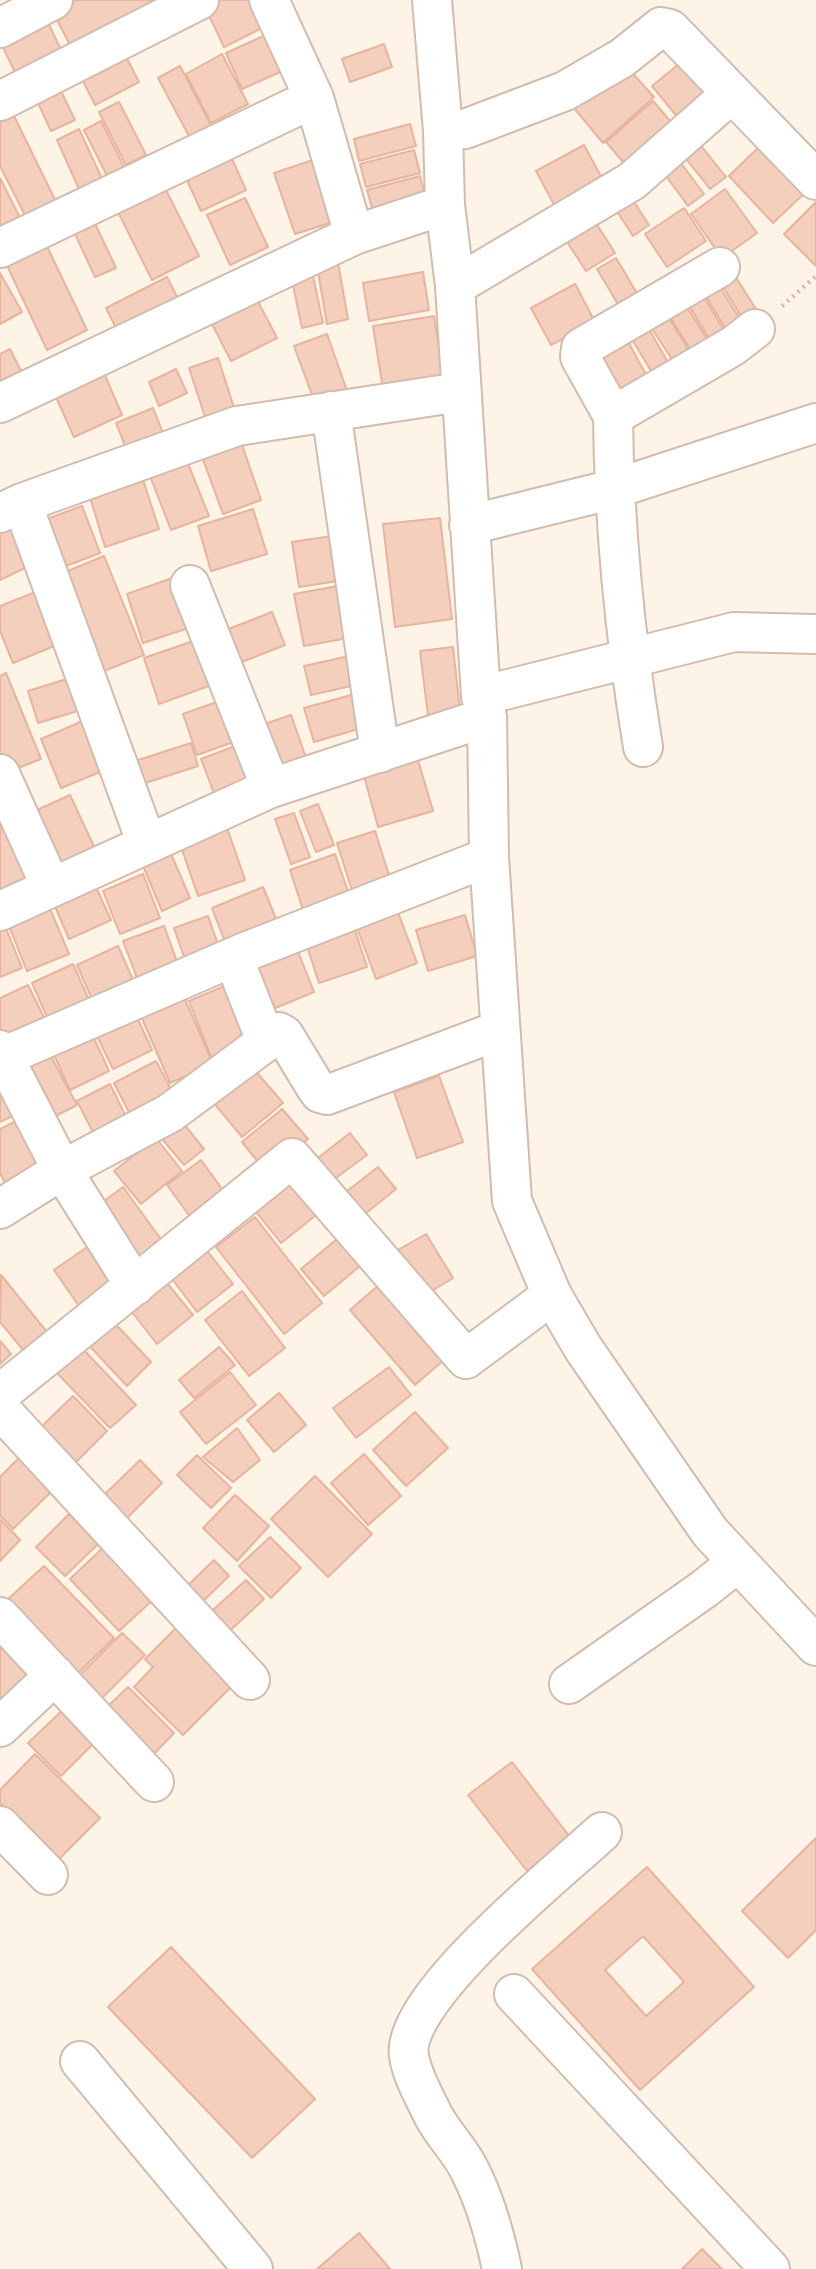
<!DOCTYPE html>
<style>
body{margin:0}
canvas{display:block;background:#fdf3e7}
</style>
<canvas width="816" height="2269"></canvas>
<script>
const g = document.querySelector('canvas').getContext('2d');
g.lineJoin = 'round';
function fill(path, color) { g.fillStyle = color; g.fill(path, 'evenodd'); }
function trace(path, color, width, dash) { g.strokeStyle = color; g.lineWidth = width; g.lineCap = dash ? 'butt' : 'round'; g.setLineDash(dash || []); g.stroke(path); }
const building = new Path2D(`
 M61 0H156L160 7 73 51 50 6Z
 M220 0H256L268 25 224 47 205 7Z
 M42 10 68 65 22 87 0 41Z
 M279 29 296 65 242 89 226 53Z
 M119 43 139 82 95 105 75 65Z
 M384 44 392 67 350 82 342 59Z
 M222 54 248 104 211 123 186 74Z
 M690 55 717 89 679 119 652 86Z
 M623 63 654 97 603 143 574 108Z
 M180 66 212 127 190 138 158 78Z
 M56 81 75 120 51 131 33 92Z
 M653 101 682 135 635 176 606 142Z
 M119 102 146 155 126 165 99 112Z
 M13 114 61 212 31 227 0 166V120Z
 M101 121 124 167 107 176 84 130Z
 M410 124 416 146 359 161 354 139Z
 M79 129 102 179 79 189 57 140Z
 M694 137 726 177 710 189 679 150Z
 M764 142 809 189 773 223 729 176Z
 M584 145 606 186 558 212 536 171Z
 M227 148 246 190 201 211 182 169Z
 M414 150 420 173 366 187 360 164Z
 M672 151 704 194 688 206 656 162Z
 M319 158 339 220 295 234 274 173Z
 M420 176 426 198 373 211 367 190Z
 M0 178 25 228 0 240Z
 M164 186 199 256 152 280 117 210Z
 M625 188 649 225 633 236 609 199Z
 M725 189 757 233 722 258 691 214Z
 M245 198 268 247 230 265 207 215Z
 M816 202V266L784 234Z
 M684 208 706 241 667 267 645 234Z
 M587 209 615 253 586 271 558 228Z
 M90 213 116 268 95 277 70 223Z
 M42 236 87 330 47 350 2 255Z
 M616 258 644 305 625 316 597 269Z
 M338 263 348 319 327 324 317 266Z
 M311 267 323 323 302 328 290 271Z
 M730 268 759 314 745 323 717 277Z
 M423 272 429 310 369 321 363 283Z
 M0 273 22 312 0 324Z
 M167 277 180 303 119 334 106 308Z
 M714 278 743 324 728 333 700 286Z
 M575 284 595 322 551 345 531 308Z
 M698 287 726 334 712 343 683 296Z
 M255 296 277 338 231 361 210 320Z
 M681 298 711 345 694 355 665 309Z
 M664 310 693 357 677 367 647 321Z
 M434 316 445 386 384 396 373 326Z
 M646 324 673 371 657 381 629 334Z
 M327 334 347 391 315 403 294 346Z
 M625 336 651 384 617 402 591 355Z
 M10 349 27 383 0 397V354Z
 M218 358 237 417 208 426 189 368Z
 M100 364 122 415 74 437 51 386Z
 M176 369 187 393 159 406 149 382Z
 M153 408 168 446 131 460 116 423Z
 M241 442 261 500 223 514 202 457Z
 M185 456 209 516 171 530 148 471Z
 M143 480 159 529 105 547 90 497Z
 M82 506 100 553 58 569 39 522Z
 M253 509 267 554 211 571 198 526Z
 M15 515 37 562 0 580V522Z
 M440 518 452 619 395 627 383 524Z
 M338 535 344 580 299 587 292 542Z
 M104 556 144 655 104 671 63 573Z
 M178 576 195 626 143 643 127 594Z
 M343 585 353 637 304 646 294 594Z
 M38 591 59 644 13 663 0 631V606Z
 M272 612 285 645 229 667 216 634Z
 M202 638 217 683 159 704 144 658Z
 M453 647 461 719 429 724 420 651Z
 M349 656 356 685 311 695 304 666Z
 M6 673 41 759 3 774 0 768V676Z
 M73 677 84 709 38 723 28 691Z
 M362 692 372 725 314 742 304 708Z
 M228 698 242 739 197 755 183 714Z
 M291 715 306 758 271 771 256 727Z
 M85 720 105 770 61 788 41 739Z
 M191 743 198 766 142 784 135 761Z
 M243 743 259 788 218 804 201 759Z
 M418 760 433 811 378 827 364 776Z
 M70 795 97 853 51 874 24 816Z
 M318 804 334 845 316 852 300 811Z
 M0 805 36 880 0 897Z
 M294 813 310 857 291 864 275 819Z
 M225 822 245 880 198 896 178 838Z
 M375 831 393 888 355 900 337 843Z
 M171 854 190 898 162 911 143 866Z
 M335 854 352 903 306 919 290 870Z
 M143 874 160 918 120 934 103 891Z
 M91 876 111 920 69 939 50 895Z
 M263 887 281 931 229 952 212 908Z
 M393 899 417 963 376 979 352 914Z
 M48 904 69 954 27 971 7 921Z
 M465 915 477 956 428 971 416 930Z
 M208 916 222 956 188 968 174 928Z
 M351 918 367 967 319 983 303 934Z
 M3 921 22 968 0 977V922Z
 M164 926 180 970 140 986 123 941Z
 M293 939 314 992 273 1009 252 955Z
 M118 946 137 989 96 1008 77 965Z
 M73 964 92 1007 51 1026 32 983Z
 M232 983 255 1041 212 1059 189 1001Z
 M28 985 49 1028 0 1039V998Z
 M184 997 213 1064 170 1083 141 1016Z
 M135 1013 152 1050 113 1069 95 1032Z
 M92 1034 109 1071 70 1090 53 1053Z
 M50 1055 77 1105 42 1123 16 1073Z
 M156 1061 176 1099 134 1122 114 1083Z
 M253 1068 283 1103 242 1137 213 1102Z
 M0 1074 20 1112 0 1122Z
 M439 1076 463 1142 417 1158 394 1092Z
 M110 1084 131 1127 99 1144 77 1101Z
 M282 1109 308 1139 267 1173 242 1142Z
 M178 1117 204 1149 184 1165 158 1134Z
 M18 1120 47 1174 11 1194 0 1173V1129Z
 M350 1133 367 1155 325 1186 309 1165Z
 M156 1138 182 1171 141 1204 114 1171Z
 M201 1160 230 1200 196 1225 167 1185Z
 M378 1167 396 1189 355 1222 337 1199Z
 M288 1172 320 1212 281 1243 249 1203Z
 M123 1187 165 1245 134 1267 92 1210Z
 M255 1217 322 1303 284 1334 216 1247Z
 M426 1234 453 1278 425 1295 398 1250Z
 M337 1239 360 1266 324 1296 301 1269Z
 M90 1245 119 1286 83 1312 54 1270Z
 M204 1247 233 1284 197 1312 169 1275Z
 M1 1275 47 1332 24 1351 0 1322Z
 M388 1277 453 1352 415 1385 350 1310Z
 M163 1278 193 1315 157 1344 128 1307Z
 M242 1291 285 1348 249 1376 205 1320Z
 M107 1315 151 1362 127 1386 82 1338Z
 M0 1341 11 1354 0 1364Z
 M81 1347 136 1405 110 1428 55 1371Z
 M219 1347 235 1365 194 1398 179 1380Z
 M389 1367 411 1395 356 1438 333 1408Z
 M230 1372 256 1405 206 1444 180 1412Z
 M279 1393 306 1425 274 1452 247 1420Z
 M73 1396 107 1431 73 1465 38 1430Z
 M415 1412 448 1448 406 1486 373 1450Z
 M237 1428 260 1460 233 1482 203 1457Z
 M23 1454 56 1487 13 1529 0 1515V1477Z
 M364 1454 401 1496 368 1525 331 1483Z
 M197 1455 231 1488 211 1508 177 1475Z
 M140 1460 162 1483 123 1522 100 1499Z
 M315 1476 372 1534 328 1577 271 1519Z
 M235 1495 269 1526 237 1561 203 1528Z
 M69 1514 98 1544 65 1576 36 1547Z
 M0 1519 20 1540 0 1561Z
 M270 1537 301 1568 271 1598 239 1566Z
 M107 1544 156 1597 119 1631 70 1579Z
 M214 1560 229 1576 197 1607 182 1591Z
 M44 1566 114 1638 75 1676 5 1602Z
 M246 1580 264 1599 222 1638 203 1619Z
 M178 1626 235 1683 183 1735 134 1687 153 1667 145 1659Z
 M122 1633 145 1655 96 1704 74 1681Z
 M7 1640 42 1676 0 1702V1647Z
 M128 1687 174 1733 146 1762 99 1715Z
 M66 1707 98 1739 61 1776 28 1743Z
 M35 1754 100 1818 58 1860 0 1803V1790Z
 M512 1762 570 1837 527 1871 468 1795Z
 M816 1838V1930L788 1958 742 1911Z
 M647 1867 754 1987 640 2090 532 1969ZM643 1936 684 1982 646 2016 605 1970Z
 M171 1947 315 2099 252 2158 108 2007Z
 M359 2233 390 2269H317Z
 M702 2249 722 2269H682Z`);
fill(building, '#f4cfbd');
trace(building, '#e8b49d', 2);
const minor = new Path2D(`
 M269 0 314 98 354 235
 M432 0 443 131 445 205 455 286 481 696 487 717 489 857 512 1201 552 1295 583 1348 710 1532 816 1646
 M0 28 53 0
 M0 101 199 0
 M443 131 465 129 565 91 622 58 661 27 670 29 816 180
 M0 248 314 98
 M720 267 581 348 580 357 613 416 733 346 755 329
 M455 286 632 181 732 93
 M0 403 354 235 445 205
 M331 411 380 753
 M613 416C614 527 625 637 643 747
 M22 503 147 844
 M0 513 22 503 237 426 460 392
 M469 525 614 489 816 423
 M190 585 271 788
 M481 696 734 632 816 634
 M0 774 51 887
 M0 911 271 788 487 717
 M233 957 266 1041
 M0 1050 62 1170 135 1286
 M0 1058 245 952 489 857
 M0 1209 62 1170 170 1113 279 1032 284 1035 315 1086 320 1093 327 1095 500 1030
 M0 1394 292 1158 466 1359 552 1295
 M0 1409 250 1680
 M0 1617 154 1782
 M569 1684 704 1589 738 1562
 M0 1727 55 1675
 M0 1826 48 1875
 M514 1994 770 2269
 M80 2061 253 2269
 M502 2269C495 2236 486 2203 471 2173 462 2152 444 2136 433 2115 425 2098 412 2076 409 2056 400 1999 560 1871 602 1832`);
trace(minor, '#d3bcaf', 42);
trace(new Path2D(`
 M782 306 816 276`), '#dab2a0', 4.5, [2, 5]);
trace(minor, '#fff', 38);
</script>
